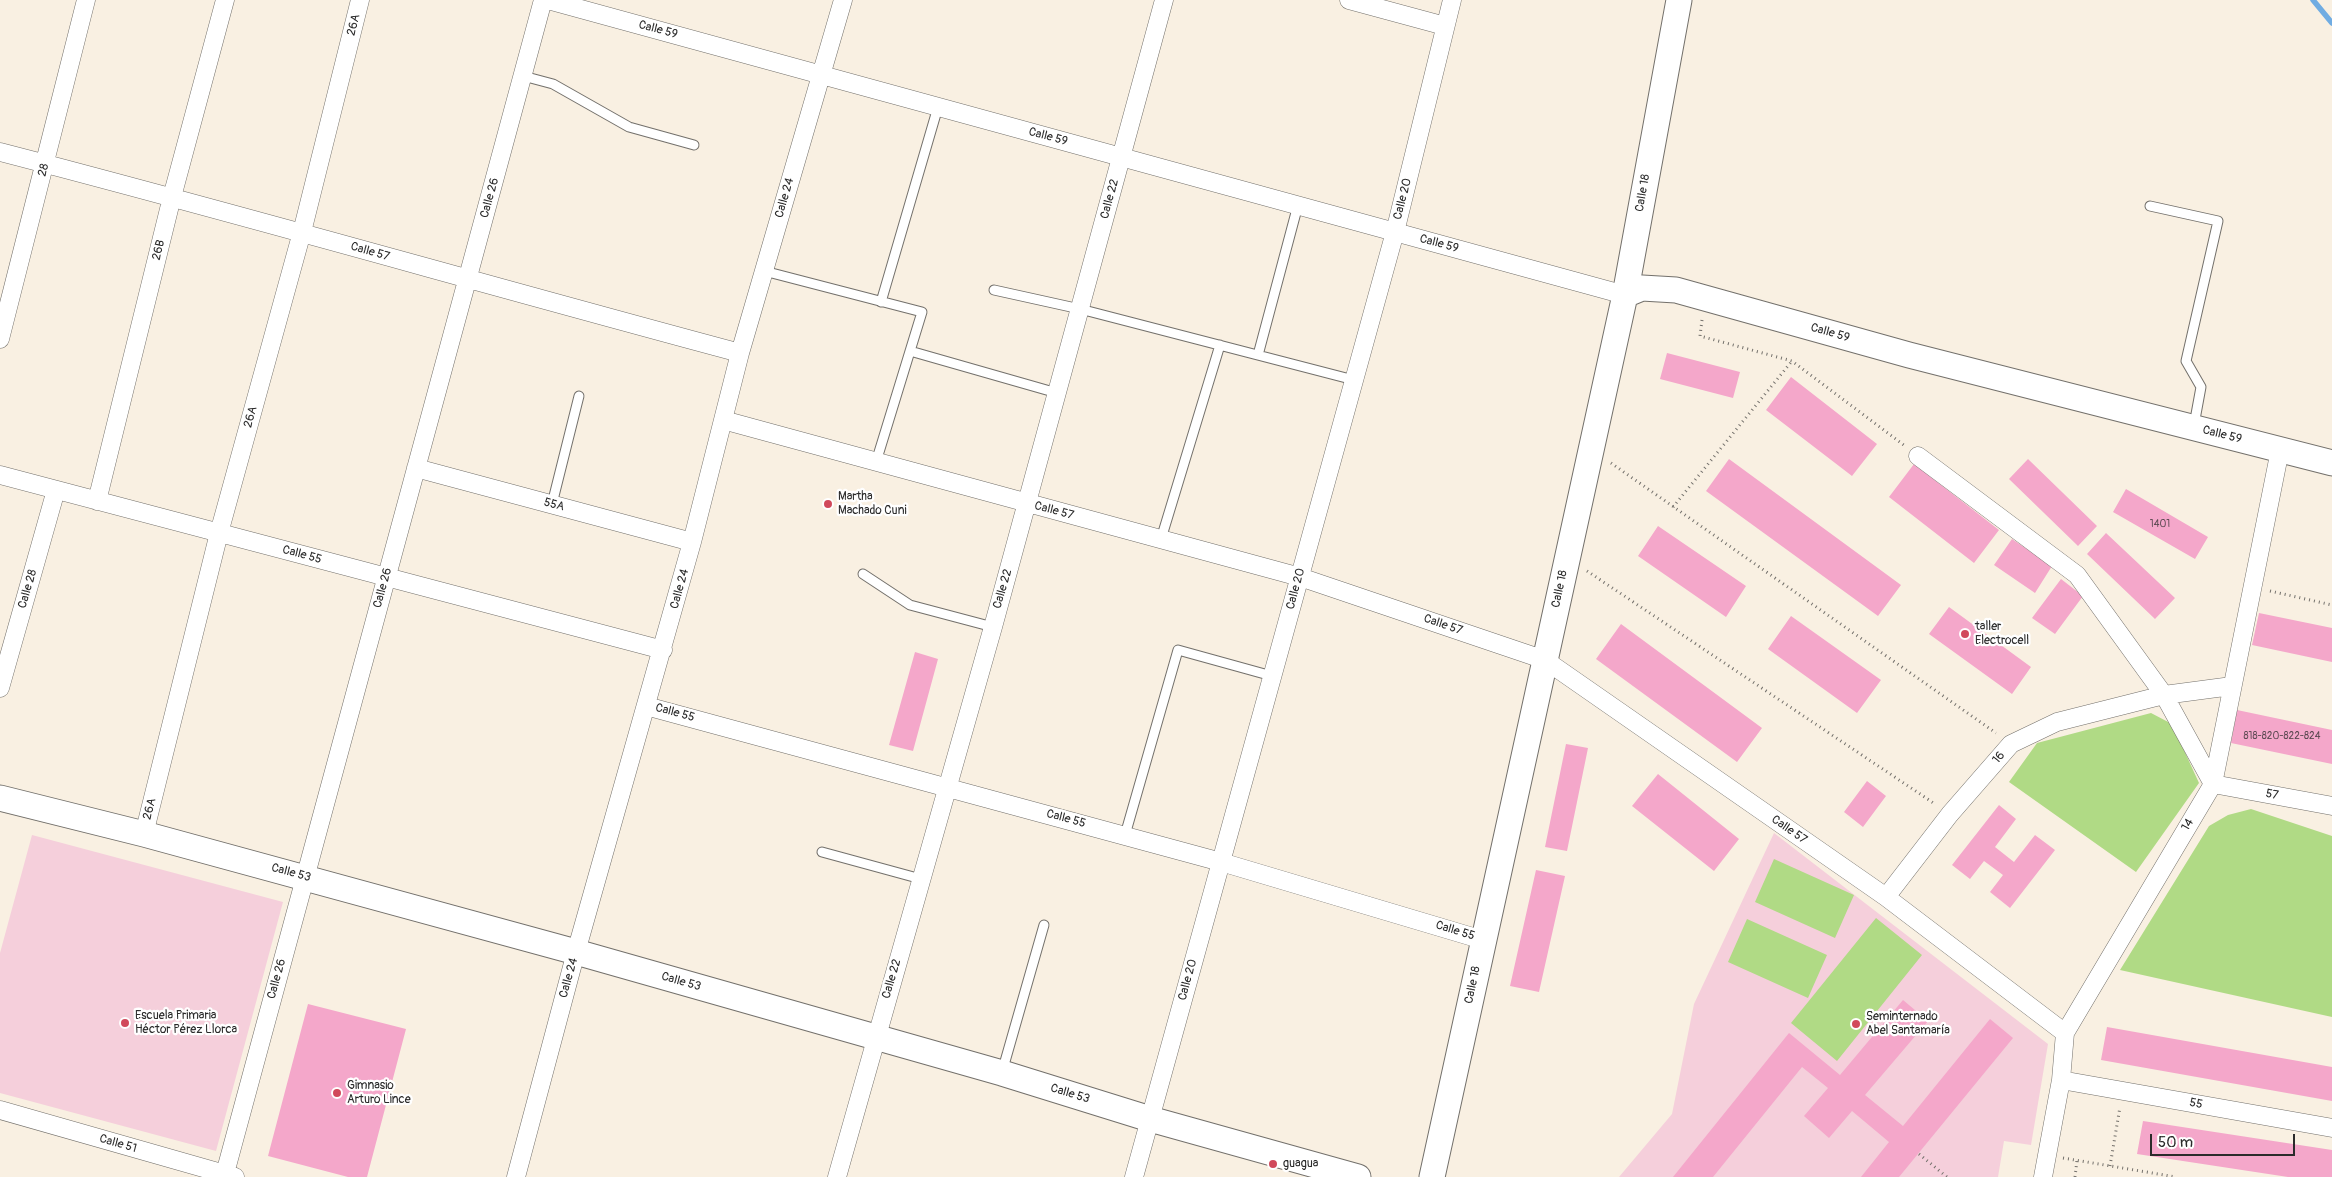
<!DOCTYPE html>
<meta charset="utf-8">
<style>
body{margin:0}
#map{position:relative;width:2332px;height:1177px;overflow:hidden;background:#f9f0e2;font-family:Pangolin,sans-serif}
canvas{display:block}
.scale{position:absolute;left:2150px;top:1134px;width:145px;height:22px;box-sizing:border-box;border:2px solid #2b2b2b;border-top:0;padding-left:6px;font-size:15px;line-height:18px;white-space:nowrap;color:#2b2b2b;-webkit-text-stroke:4px #fff;paint-order:stroke}
</style>
<div id="map">
<canvas width="2332" height="1177"></canvas>
<div class="scale">50 m</div>
</div>
<script>
const g = document.querySelector('canvas').getContext('2d');
g.lineJoin = 'round';
function fill(path, color) { g.fillStyle = color; g.fill(path, 'evenodd'); }
function trace(path, color, width, dash) { g.strokeStyle = color; g.lineWidth = width; g.lineCap = dash ? 'butt' : 'round'; g.setLineDash(dash || []); g.stroke(path); }
function drawText(font, color, halo, rows, align = 'center') {
  g.font = font + ' Pangolin,sans-serif'; g.lineWidth = 4.5; g.setLineDash([]); g.textBaseline = 'middle'; g.strokeStyle = halo; g.fillStyle = color; for (const [text, x, y, turn = 0] of rows) {
    g.save(); g.translate(x, y); g.rotate((+turn || 0) * Math.PI / 180); g.textAlign = isNaN(turn) ? turn : align; if (halo) g.strokeText(text, 0, 0); g.fillText(text, 0, 0); g.restore();
  }
}
fill(new Path2D(`
 M1774 833 2048 1044 2031 1145 2004 1141 1998 1177H1619L1672 1114 1694 1004Z
 M32 835 283 902 216 1151 0 1093V953Z`), '#f5cfdb');
fill(new Path2D(`
 M2151 713 2172 724 2199 783 2136 872 2009 782 2037 743Z
 M2251 809 2332 836V1017L2120 970 2209 826 2228 815Z
 M1774 859 1854 895 1835 938 1755 902Z
 M1876 918 1922 955 1837 1061 1791 1023Z
 M1747 919 1827 955 1808 998 1728 962Z`), '#b0da85');
trace(new Path2D(`
 M2313 0 2332 23`), '#70ace2', 5.5);
fill(new Path2D(`
 M1667 353 1740 372 1733 398 1660 379Z
 M1791 377 1877 444 1852 476 1766 410Z
 M1729 459 1901 585 1878 616 1706 491Z
 M2028 459 2097 526 2078 546 2009 479Z
 M1914 464 1999 530 1974 563 1889 497Z
 M2126 489 2208 537 2195 559 2113 512Z
 M1658 526 1746 586 1726 617 1638 556Z
 M2106 533 2175 598 2155 619 2087 554Z
 M2012 539 2052 566 2035 593 1994 565Z
 M2061 579 2083 596 2055 634 2032 618Z
 M1949 607 2031 667 2012 694 1929 634Z
 M2259 613 2332 628V662L2252 645Z
 M1791 616 1881 680 1857 713 1768 649Z
 M1621 624 1762 728 1737 762 1596 659Z
 M915 652 938 659 913 751 889 745Z
 M2237 710 2332 730V764L2231 743Z
 M1566 744 1588 748 1567 851 1545 847Z
 M1658 774 1739 839 1714 871 1632 806Z
 M1867 781 1886 796 1863 827 1844 812Z
 M1999 805 2016 819 1995 847 2014 862 2035 835 2055 850 2010 908 1990 892 2003 875 1984 861 1970 879 1952 865Z
 M1536 870 1565 876 1539 992 1510 986Z
 M1903 1000 1928 1021 1865 1095 1903 1126 1990 1019 2013 1038 1899 1177H1861L1889 1142 1852 1111 1829 1138 1804 1116 1828 1088 1802 1067 1713 1177H1673L1789 1033 1840 1075Z
 M308 1004 406 1029 367 1177H348L268 1156Z
 M2107 1027 2332 1067V1101L2101 1060Z
 M2143 1121 2332 1150V1177H2288L2137 1154Z`), '#f4a7ca');
const lane = new Path2D(`
 M523 76 553 84 629 127 694 145
 M2150 206 2218 221 2186 361 2201 387 2194 425
 M764 271 922 312 876 462
 M994 290 1080 309 1354 380
 M881 302 938 107
 M910 351 1057 393
 M1258 355 1298 205
 M552 504 579 396
 M1161 539 1220 345
 M863 574 910 605 993 627
 M1125 835 1178 650 1272 676
 M822 852 921 879
 M1002 1072 1044 925`);
const street = new Path2D(`
 M548 0 1625 295
 M1349 0 1445 26
 M0 152C247 216 493 287 740 353
 M0 339 86 0
 M723 420 1300 577 1545 660 1886 897 2065 1033
 M1918 456 2077 575 2164 695 2213 784
 M416 468 692 542
 M0 475 663 650
 M97 501 172 197 225 0
 M0 688 56 490
 M646 706 1221 862 1483 940
 M2213 784 2332 806
 M144 834 219 533 302 232 360 0
 M1886 897 1950 814 2011 744 2057 722 2164 695 2232 686
 M2061 1080 2332 1128
 M0 1110 235 1177
 M224 1177 543 0
 M516 1177 576 952 692 542 740 353 843 0
 M837 1177 993 627 1164 0
 M1134 1177 1395 232 1452 0
 M2043 1177 2061 1080 2065 1033 2213 784 2280 450`);
const secondary = new Path2D(`
 M1625 295 1642 288 1676 290 1909 355 2332 463
 M0 798 144 834 576 952 1002 1073 1150 1119 1358 1177
 M1432 1177 1625 295 1679 0`);
trace(lane, '#73706b', 11);
trace(street, '#73706b', 19);
trace(secondary, '#73706b', 27);
trace(new Path2D(`
 M1702 320 1700 336 1792 361 1905 446
 M1611 463 1996 733
 M1673 507 1792 361
 M1587 571 1935 804
 M2270 591 2332 605
 M1919 1154 1947 1177
 M2063 1158 2176 1177
 M2110 1166 2120 1107
 M2075 1177 2077 1160`), '#73706b', 3, [1, 4]);
trace(lane, '#fff', 9);
trace(street, '#fff', 18);
trace(secondary, '#fff', 25);
for (const [x, y, r, color] of [
 [828,504,5,"#d1495b"],
 [1965,634,5,"#d1495b"],
 [125,1023,5,"#d1495b"],
 [1856,1024,5,"#d1495b"],
 [337,1093,5,"#d1495b"],
 [1273,1164,5,"#d1495b"]
]) { const dot = new Path2D(); dot.arc(x, y, r, 0, 2 * Math.PI); g.fillStyle = color; g.fill(dot); trace(dot, '#fff', 2); }
drawText('10px', '#5d4a53', null, [
 ["1401",2160,524],
 ["818-820-822-824",2282,736]
]);
drawText('12px', '#2b2b2b', '#fff', [
 ["26A",354,25,-76],
 ["Calle 59",658,30,15],
 ["Calle 59",1048,137,15],
 ["28",44,170,-76],
 ["Calle 18",1643,193,-80],
 ["Calle 26",490,198,-75],
 ["Calle 24",785,198,-74],
 ["Calle 22",1110,199,-75],
 ["Calle 20",1403,199,-76],
 ["Calle 59",1439,244,15],
 ["26B",159,250,-76],
 ["Calle 57",370,252,16],
 ["Calle 59",1830,333,16],
 ["26A",251,417,-75],
 ["Calle 59",2222,435,14],
 ["55A",554,505,15],
 ["Calle 57",1054,511,15],
 ["Calle 55",302,555,15],
 ["Calle 26",383,588,-75],
 ["Calle 28",28,589,-74],
 ["Calle 24",680,589,-75],
 ["Calle 22",1003,589,-74],
 ["Calle 20",1296,589,-75],
 ["Calle 18",1560,589,-78],
 ["Calle 57",1443,625,19],
 ["Calle 55",675,713,15],
 ["16",1999,758,-49],
 ["57",2272,795,10],
 ["26A",150,809,-76],
 ["Calle 55",1066,819,15],
 ["14",2188,825,-59],
 ["Calle 57",1789,830,35],
 ["Calle 53",291,873,15],
 ["Calle 55",1455,931,17],
 ["Calle 24",569,978,-75],
 ["Calle 26",277,979,-75],
 ["Calle 22",892,979,-74],
 ["Calle 20",1188,980,-75],
 ["Calle 53",681,982,16],
 ["Calle 18",1473,985,-78],
 ["Calle 53",1070,1094,17],
 ["55",2196,1104,10],
 ["Calle 51",118,1144,16]
]);
drawText('12px', '#2b2b2b', '#fff', [
 ["Martha",838,497],
 ["Machado Cuni",838,511],
 ["taller",1975,627],
 ["Electrocell",1975,641],
 ["Escuela Primaria",135,1016],
 ["Héctor Pérez Llorca",135,1030],
 ["Seminternado",1866,1017],
 ["Abel Santamaría",1866,1031],
 ["Gimnasio",347,1086],
 ["Arturo Lince",347,1100],
 ["guagua",1283,1164]
], 'left');
</script>
